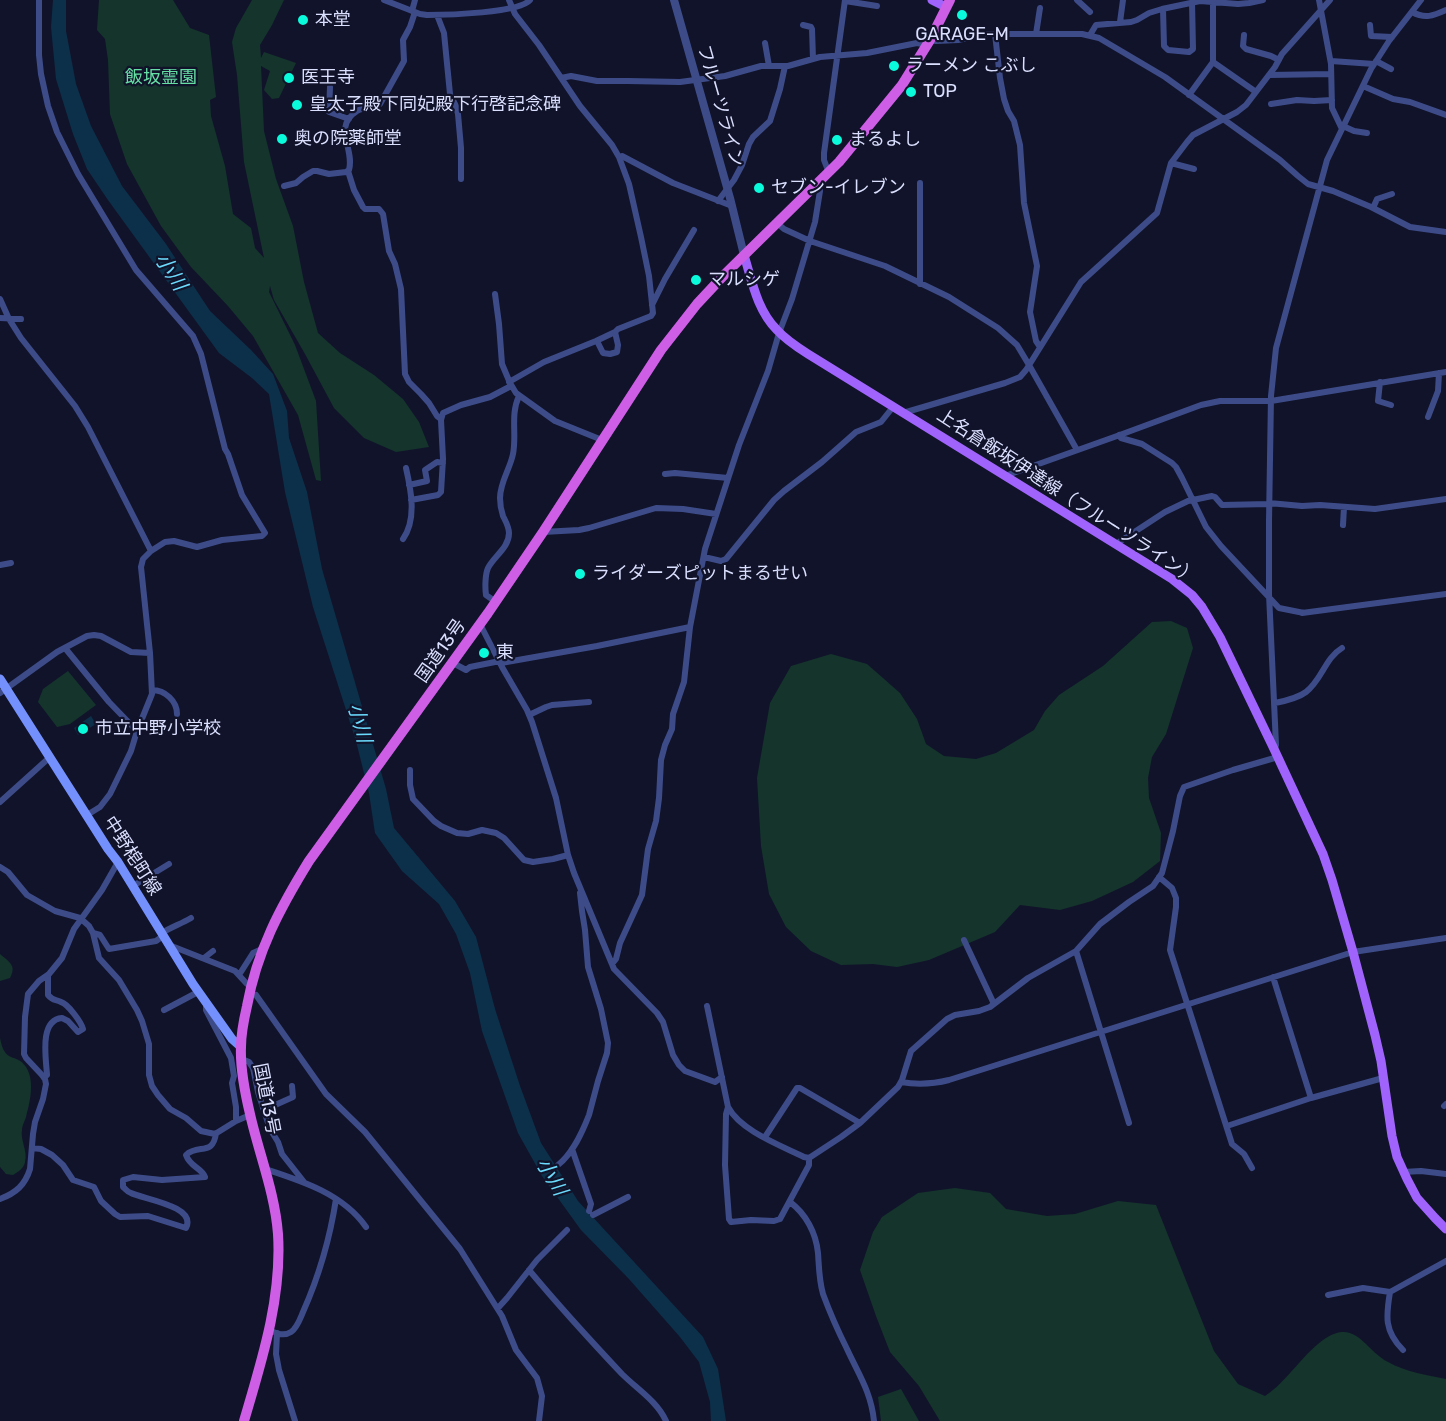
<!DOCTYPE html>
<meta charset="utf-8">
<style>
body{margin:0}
canvas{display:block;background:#11132a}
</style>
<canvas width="1446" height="1421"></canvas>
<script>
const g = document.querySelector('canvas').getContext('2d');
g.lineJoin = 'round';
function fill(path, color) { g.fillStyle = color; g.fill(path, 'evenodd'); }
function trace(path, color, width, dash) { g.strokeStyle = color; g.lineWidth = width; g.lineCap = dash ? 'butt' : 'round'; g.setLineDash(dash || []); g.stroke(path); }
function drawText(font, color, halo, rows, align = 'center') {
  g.font = font + ' Rubik,"Noto Sans JP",sans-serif'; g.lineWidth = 4.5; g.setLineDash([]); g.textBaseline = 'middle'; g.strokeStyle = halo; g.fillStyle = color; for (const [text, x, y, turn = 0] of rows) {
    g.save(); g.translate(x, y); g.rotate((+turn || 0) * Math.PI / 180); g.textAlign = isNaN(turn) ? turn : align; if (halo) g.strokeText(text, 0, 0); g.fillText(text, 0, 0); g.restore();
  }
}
fill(new Path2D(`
 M99 0H173L190 28 209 35 216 97 210 100 211 116 225 166 233 214 251 228 255 248 264 258 244 162 237 75 232 42 236 28 252 0H284L272 25 260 45 261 58 264 52 296 63 279 98 272 99 264 90 270 71 261 66 264 131 276 179 293 226 304 282 318 333 340 353 374 375 403 399 419 422 429 447 396 452 364 438 334 408 305 354 274 300 270 286 269 292 295 345 316 401 321 481 316 480 298 415 253 336 228 306 191 267 161 226 127 164 110 114 108 60 105 39 97 30Z
 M1171 621 1187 628 1193 648 1166 734 1152 757 1148 778 1149 798 1161 833 1160 861 1133 882 1092 901 1060 910 1020 905 995 932 929 960 897 967 873 964 841 965 811 951 786 927 769 894 761 846 757 778 770 703 791 666 831 654 867 664 900 693 917 719 926 744 944 756 976 759 996 753 1034 730 1045 711 1059 695 1103 666 1152 622Z
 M68 671 96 705 70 724 57 727 38 702 43 689Z
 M0 954C9 962 17 965 10 978L0 981Z
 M0 1038C5 1065 16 1052 26 1067 35 1081 30 1102 26 1117 25 1121 22 1125 22 1130 20 1140 28 1151 25 1162 24 1168 18 1172 13 1175L6 1174 0 1167Z
 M955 1188 990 1193 1006 1209 1047 1216 1075 1214 1118 1201 1156 1205 1214 1351 1238 1384 1265 1396C1288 1381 1302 1354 1326 1338 1356 1319 1365 1350 1388 1362 1406 1372 1426 1375 1446 1379V1421H940L919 1386 890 1352 876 1316 860 1270 873 1232 882 1217 918 1193Z
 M901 1389 919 1421H881L878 1397Z`), '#14342c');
fill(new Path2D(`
 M53 0H66V31L76 84 91 126 122 186 166 244 210 311 251 350 273 374 287 411 289 438 307 492 322 569 386 789 394 828 455 901 476 937 495 1009 520 1086 541 1143 578 1201 703 1337 718 1369 726 1421H711L710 1402 699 1362 680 1337 629 1279 581 1230 542 1176 518 1133 482 1031 470 973 456 934 439 904 402 871 375 833 369 793 356 741 313 607 285 492 269 394 252 378 219 353 108 200 87 169 73 134 56 79 51 27Z
 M91 716 96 724 78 735 74 728Z`), '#0c3049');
trace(new Path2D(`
 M39 0V55L41 74 48 106 57 132 78 174 136 270 193 336 201 354 225 449 228 454 242 495 265 533 262 536 222 540 197 547 174 541 165 542 151 551 143 559 141 567 150 653 152 694 137 731 131 751 110 794 100 807 87 815
 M384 0 420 14 427 15C447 15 519 13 530 0
 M1077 0 1090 12
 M1319 0 1331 64 1332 108 1342 129
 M845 1 877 6
 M1163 9 1164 46 1168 50 1189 52 1193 49 1192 2
 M412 11 415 0
 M1412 12C1425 19 1433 16 1446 10
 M437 15 444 33 450 94 456 106 458 114 461 148V179
 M1120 22 1123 0
 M803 25 811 27 812 29 813 59
 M1370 25 1371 36 1392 37
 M995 34 1000 78 1004 99 1008 111 1014 121 1020 145 1024 203 1037 266 1030 312 1036 341 1040 347
 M1036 34 1040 8
 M1090 35 1096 25 1131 22 1137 20 1149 13 1162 9 1200 1 1238 4 1249 3 1263 0
 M1244 35 1243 46 1246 49 1271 56 1279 60
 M930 40 936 41 958 40 988 34H1082L1099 38 1165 77 1280 160 1298 176 1308 184 1333 191 1371 207 1410 227 1446 232
 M765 43 769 66
 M1331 61 1374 64
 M1376 61 1391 69
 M1213 62 1256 92
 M1269 75 1331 74
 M561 78 571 76 597 81H628L680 82 725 76 761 66H788L820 57 867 53 917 43 927 45
 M1363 86 1393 99 1410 102 1446 115
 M330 87 329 112 349 119
 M1189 95 1213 62V3
 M1271 104 1297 100 1314 101 1332 100
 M1343 126 1354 131 1367 133
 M619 157 622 156 673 183 732 206
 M1171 163 1194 169
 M348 171 354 190 363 207 365 209H379L383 214 389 251 395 264 401 289 405 374 409 382 421 394 429 403 437 416 441 419
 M829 173 824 160V153L845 0
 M920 183V284
 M284 186 296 183 303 177 313 171H317L329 174 346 172 349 170C355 149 332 127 357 111 364 107 373 107 380 104L404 61 403 40 410 27 415 12
 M718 201 734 180 742 165 749 144 753 137 770 121 780 89 785 66
 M1373 208 1377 199 1392 194
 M777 223 784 229 810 241 885 266 949 297 998 328 1017 345 1029 365 1077 450
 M495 294 499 324 502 364 510 383 516 393 555 421 602 440
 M0 299 9 319 21 338 75 406 88 427 151 551
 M652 305 665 279 694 230
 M0 318 21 319
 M597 341 603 353 610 354 617 352 618 345 615 332
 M509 382 544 362 596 341 615 332 618 329 651 316 653 313 649 276 641 237 629 184 619 157 612 145 580 106 539 45 515 14 509 0
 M1380 382 1378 401 1391 405
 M903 413 1005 383 1020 377 1026 370 1081 282 1157 213 1171 163 1187 142 1193 135 1237 112 1246 105 1275 67 1282 54 1330 0
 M1428 417 1438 391 1439 373
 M1119 435 1121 438 1142 444 1172 463 1176 467 1182 478 1206 527 1221 546 1279 608 1304 613
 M665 474 675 473 728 478
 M1005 476 1117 436 1201 405 1220 401H1271L1446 372
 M409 485 427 481 425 470 437 462 443 463
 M411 500 438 495 441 492 443 459 441 420 443 413 461 405 490 397 511 386
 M1269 503 1302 506 1320 505 1375 509 1446 499
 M1343 525 1344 507
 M543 532 579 530 589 528 656 508 683 509 716 514
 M403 539C417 519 411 490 406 468
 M1116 544 1165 512 1188 501 1212 496 1215 497 1222 505 1269 504
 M704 557 721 561 726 559 774 500 784 491 822 462 856 432 881 422 893 407
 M0 565 11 563
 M496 602 486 595C485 588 485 575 488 568 494 556 509 548 509 533 509 527 506 522 503 516 501 510 500 504 500 498 500 482 510 469 513 454 517 434 510 415 519 396
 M1302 613 1446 594
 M480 624 502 667 527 710 532 722 556 798 568 855 574 873 614 969 657 1013 663 1022 673 1055 679 1065 685 1071 715 1082 722 1077
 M65 648 109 702 137 731
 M453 663 466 670 470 667 500 661
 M501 663 597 646 690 627
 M152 690C165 690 177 701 177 714
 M0 693 57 652 87 636 94 635 101 636 131 652 150 653
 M1275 703C1285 701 1298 698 1306 692 1322 680 1325 658 1342 648
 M529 715 546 707 552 705 589 702
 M1275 748 1276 745 1269 594V521L1271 396 1276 348 1327 160 1371 69 1389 41 1421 0
 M410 770V785L413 799 434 821 441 826 457 833 468 834 482 830 496 833 504 838 524 860 533 862 553 859 568 855
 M0 802 50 757
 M0 867 8 872 27 895 55 911 80 918 89 926 93 933 99 958 119 980 137 1010 142 1021 149 1044V1075L152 1086 158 1095 170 1109 186 1118 201 1131 215 1134 236 1121 250 1115
 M1159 877 1172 888 1176 898V907L1170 950 1232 1144 1244 1154 1252 1168
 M133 886 169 864
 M93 933 100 935 109 949 156 941 163 936
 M162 933C171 927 181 924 191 918
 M964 940 994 1004
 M169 945 235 971 247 984
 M1076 951 1129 1123
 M204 958 213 951
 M612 964 616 959 620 943 642 895 648 849 656 821 659 798 661 760 665 745 672 729 673 714 684 682 690 627 705 549 739 445 768 371 779 333 792 299 815 222 820 191 819 182
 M239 975 253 953 262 949
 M1273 977 1311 1098
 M256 995 326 1094 365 1132 460 1249 502 1316 516 1350 537 1378 542 1396 539 1421
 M206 1004V1010L231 1058 234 1076 232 1083 236 1107V1121
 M707 1006 728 1107C741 1131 780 1145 804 1157L809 1158 841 1137 860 1123 898 1087 902 1080 911 1051 947 1019 955 1015 979 1011 990 1007 1028 978 1076 951 1100 924 1129 902 1153 886 1162 873 1173 831 1180 796 1184 787 1233 770 1278 757
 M164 1010 198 992
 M242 1059 249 1062 253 1068 258 1092 270 1129 278 1142 282 1154 304 1182
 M44 1078 47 1075C46 1058 39 1020 62 1018L68 1021 78 1032 83 1029C81 1022 68 1004 61 1002 55 999 53 1001 48 995V975
 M901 1082C918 1085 933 1084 949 1080L1353 952 1446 938
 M1444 1106 1446 1104
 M728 1107 726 1114 725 1165 729 1219 731 1222 751 1220 774 1221 780 1219 809 1165V1158
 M264 1110 293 1097 292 1086
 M1227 1126 1311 1098 1383 1078
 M765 1137 797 1088H800L860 1123
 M32 1148 41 1149 52 1155 63 1165 73 1180 94 1187 101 1201 115 1214 120 1217 148 1216 186 1228C197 1206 143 1199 131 1193 126 1191 127 1190 123 1187V1180L133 1177 162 1180 205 1177C202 1168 190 1167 186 1155 198 1143 213 1157 216 1133
 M572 1149 591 1204 589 1211
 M558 1165C573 1153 582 1133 589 1115L598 1081 607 1053 608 1043 601 1009 588 967 585 930 582 911 580 893
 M265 1169C302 1181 343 1194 366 1227
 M1403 1172 1421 1171 1446 1174
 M0 1199C16 1193 25 1185 30 1169L33 1134 35 1122 43 1099 46 1084 45 1079 41 1074 26 1058 24 1054 25 1017 28 994 39 981 49 974 62 958 74 929 102 890 118 862
 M790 1202C806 1214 816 1233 818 1253 819 1267 819 1280 823 1294 830 1313 838 1331 847 1349 859 1375 871 1392 874 1421
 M593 1215 628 1197
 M529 1270C559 1306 590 1340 622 1374 637 1389 657 1401 666 1421
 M1328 1295 1363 1288 1390 1292
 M498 1308 507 1298 537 1260 567 1230
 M269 1330C276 1333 283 1337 291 1332 297 1328 300 1319 303 1312 319 1276 330 1238 336 1199
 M277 1333 276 1354 279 1370 295 1421
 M1403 1350C1384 1331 1386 1316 1390 1292L1446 1261`), '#3d4c89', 6);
trace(new Path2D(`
 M674 0 730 198 744 255`), '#3d4c89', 8);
trace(new Path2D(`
 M0 679 108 849 118 862 193 984 232 1039 241 1047`), '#7490fd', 9);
trace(new Path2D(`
 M932 0 946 7
 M744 255C752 281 757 310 777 330 786 340 797 347 808 354L1172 579 1192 595 1202 607 1220 637 1274 749 1323 854 1332 880 1353 952 1375 1035 1381 1061 1392 1136 1397 1157 1407 1179 1417 1198 1435 1218 1446 1229`), '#a064fd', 9);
trace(new Path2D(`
 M244 1421C262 1360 282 1298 278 1234 275 1193 259 1154 250 1114 245 1093 240 1069 241 1047 241 1033 244 1019 247 1006 257 951 280 908 309 861L488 613 543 532 661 350 697 304 725 274 839 162 902 85 930 40 950 0`), '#ce5ee5', 10);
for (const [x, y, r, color] of [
 [962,15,6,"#0afbdb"],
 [303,20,6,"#0afbdb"],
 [894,66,6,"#0afbdb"],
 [289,78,6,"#0afbdb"],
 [911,92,6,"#0afbdb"],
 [297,105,6,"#0afbdb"],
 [282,139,6,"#0afbdb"],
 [837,140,6,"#0afbdb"],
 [759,188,6,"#0afbdb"],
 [696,280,6,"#0afbdb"],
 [580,574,6,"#0afbdb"],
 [484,653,6,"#0afbdb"],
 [83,729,6,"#0afbdb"]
]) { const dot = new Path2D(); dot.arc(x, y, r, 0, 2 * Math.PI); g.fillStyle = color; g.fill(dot); trace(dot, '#11132a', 2); }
drawText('18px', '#dbdffe', '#11132a', [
 ["本堂",315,20],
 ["GARAGE-M",962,35,"center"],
 ["ラーメン こぶし",906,66],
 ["医王寺",301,78],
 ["TOP",923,92],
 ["皇太子殿下同妃殿下行啓記念碑",309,105],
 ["奥の院薬師堂",294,139],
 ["まるよし",849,140],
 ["セブン-イレブン",771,188],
 ["マルシゲ",708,280],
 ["ライダーズピットまるせい",592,574],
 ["東",496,653],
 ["市立中野小学校",95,729]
], 'left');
drawText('18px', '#66dfa5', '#11132a', [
 ["飯坂霊園",161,78]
]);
drawText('18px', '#dbdffe', '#11132a', [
 ["フルーツライン",720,106,74],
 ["上名倉飯坂伊達線（フルーツライン）",1067,497,33],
 ["国道13号",441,651,-55],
 ["中野梍町線",132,856,57],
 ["国道13号",266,1099,79]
]);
drawText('italic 20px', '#6bdbfd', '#11132a', [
 ["小川",170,272,57],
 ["小川",359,723,75],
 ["小川",551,1177,59]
]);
</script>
